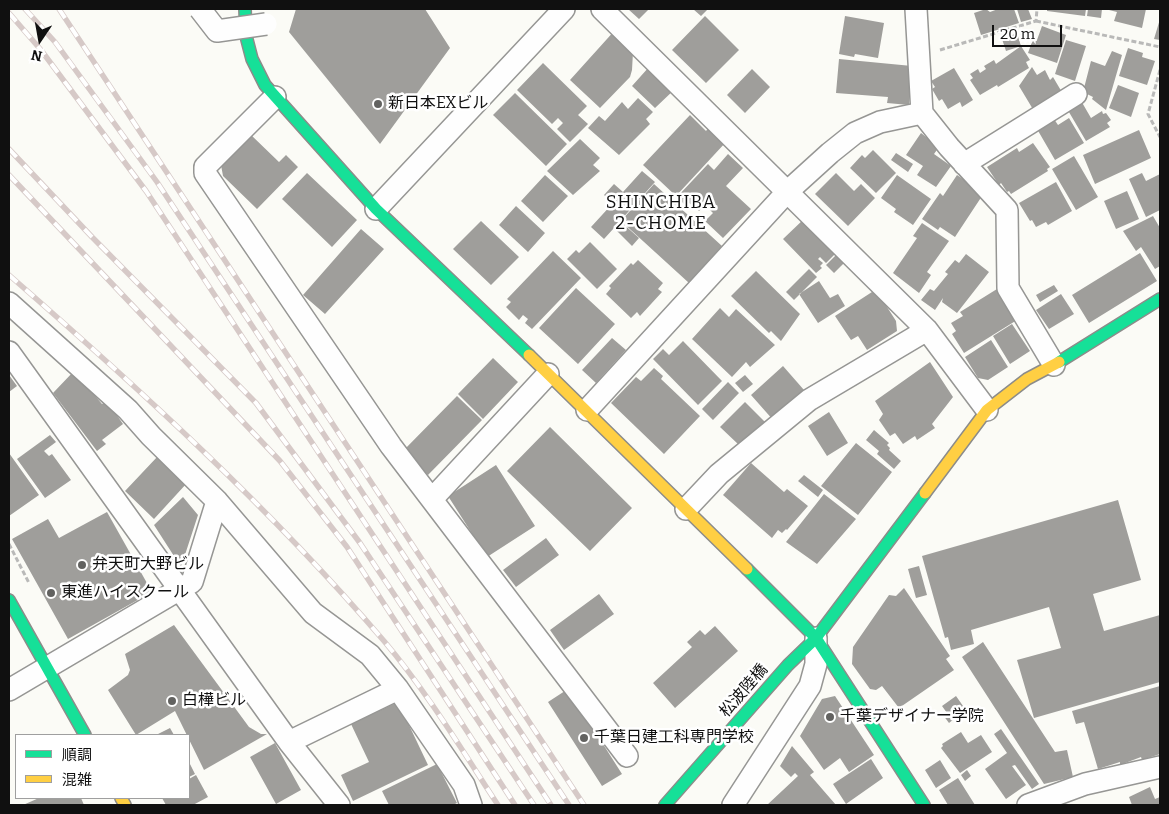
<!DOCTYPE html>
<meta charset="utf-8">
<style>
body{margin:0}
#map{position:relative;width:1169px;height:814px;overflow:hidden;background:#fbfbf6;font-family:Bitter,"Noto Sans JP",serif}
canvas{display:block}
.frame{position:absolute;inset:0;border:10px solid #101010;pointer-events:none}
.legend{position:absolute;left:15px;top:734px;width:175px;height:65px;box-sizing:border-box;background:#fff;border:1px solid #9f9f9f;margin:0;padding:6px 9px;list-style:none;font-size:15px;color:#101010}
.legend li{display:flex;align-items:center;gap:10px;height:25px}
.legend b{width:25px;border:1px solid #9f9f9f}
.north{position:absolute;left:15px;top:15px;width:50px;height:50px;-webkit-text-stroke:4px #fff;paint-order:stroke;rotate:192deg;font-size:14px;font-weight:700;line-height:20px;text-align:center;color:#101010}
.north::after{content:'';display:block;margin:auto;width:18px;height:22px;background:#101010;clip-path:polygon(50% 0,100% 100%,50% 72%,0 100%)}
.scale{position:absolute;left:992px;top:25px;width:70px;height:22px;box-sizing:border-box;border:2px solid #101010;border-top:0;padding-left:6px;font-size:15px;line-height:18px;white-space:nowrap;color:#101010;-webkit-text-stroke:4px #fff;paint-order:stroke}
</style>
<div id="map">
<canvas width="1169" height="814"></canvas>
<div class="frame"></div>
<ul class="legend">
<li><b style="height:6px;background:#16e098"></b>順調</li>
<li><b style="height:6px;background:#ffcf43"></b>混雑</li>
</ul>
<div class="north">N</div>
<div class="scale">20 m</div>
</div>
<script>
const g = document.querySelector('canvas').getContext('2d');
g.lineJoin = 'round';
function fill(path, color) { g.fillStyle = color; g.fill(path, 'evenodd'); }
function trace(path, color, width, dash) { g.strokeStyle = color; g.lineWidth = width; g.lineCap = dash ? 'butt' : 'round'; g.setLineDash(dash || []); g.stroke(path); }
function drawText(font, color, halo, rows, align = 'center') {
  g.font = font + ' Bitter,"Noto Sans JP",serif'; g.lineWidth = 5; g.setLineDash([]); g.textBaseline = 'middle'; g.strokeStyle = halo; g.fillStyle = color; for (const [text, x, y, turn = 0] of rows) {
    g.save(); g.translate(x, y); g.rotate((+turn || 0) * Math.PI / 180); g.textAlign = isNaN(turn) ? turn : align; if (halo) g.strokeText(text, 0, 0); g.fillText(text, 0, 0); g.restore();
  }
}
fill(new Path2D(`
 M296 9H425L450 48 380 144 289 32Z
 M628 9H649L639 19Z
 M693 9H708L701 16Z
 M986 9 990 12 998 9H1014L1019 23 981 35 974 13Z
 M1017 9H1028L1032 19 1021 22Z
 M1047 9H1086L1085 16 1047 11Z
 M1088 9H1102L1101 18 1087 16Z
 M1105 9H1146L1142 28 1114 21 1117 12Z
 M705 16 739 50 706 83 672 50Z
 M845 16 884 23 878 58 855 54 854 57 839 54Z
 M1160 19V40L1154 39Z
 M1042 26 1066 35 1057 63 1028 53 1033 39 1037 40Z
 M616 29 633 52 632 70 630 77 600 108 570 80Z
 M1017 33 1021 46 1006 51 1002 39Z
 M1066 40 1086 46 1075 81 1055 74Z
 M1021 46 1030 60 1026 62 1029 68 998 87 997 85 980 95 970 80 973 78 970 74 978 69 980 73 986 69 984 66 994 60 996 64Z
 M1128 48 1143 53 1142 57 1155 61 1147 85 1119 76Z
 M1112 51 1122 55 1106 110 1092 99 1093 97 1083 92 1091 61 1105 66Z
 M839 59 912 66 909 105 887 103 888 97 836 93Z
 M543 63 587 106 578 115 588 124 570 142 557 129 563 123 558 118 552 124 517 90Z
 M649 67 675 89 655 108 632 86Z
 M1032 67 1037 75 1045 70 1050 80 1053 77 1063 94 1034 111 1019 86Z
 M954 68 973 100 962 107 960 102 948 109 942 99 939 101 932 89 935 87 931 81Z
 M752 69 770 87 745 113 727 95Z
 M1118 85 1139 93 1131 117 1109 108Z
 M515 93 567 144 546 166 493 115Z
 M638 98 653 112 646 119 650 124 619 155 588 128 599 116 605 121 622 102 628 109Z
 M1080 99 1091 118 1102 111 1103 114 1106 113 1111 120 1107 123 1110 127 1086 141 1066 107Z
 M690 115 706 131 710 126 726 142 676 196 643 165Z
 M1069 118 1084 143 1055 160 1037 129 1054 119 1058 125Z
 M1139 130 1151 158 1095 184 1083 155Z
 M921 133 939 147 934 154 951 166 936 187 917 175 923 166 906 155Z
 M250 134 279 162 286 155 298 167 257 209 223 176 221 165Z
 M580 139 600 158 593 165 600 171 573 195 547 171Z
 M1033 143 1050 167 1047 169 1048 171 1011 194 1009 191 1007 192 1001 183 999 185 987 167 1017 148 1019 152Z
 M873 150 896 173 876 193 850 168 862 155 865 158Z
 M896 153 913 164 908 172 891 160Z
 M728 154 743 168 726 186 751 209 723 238 705 221 713 213 705 205 699 211 688 202 685 205 677 197 708 164 714 170Z
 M1074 156 1098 197 1076 210 1052 169Z
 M642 171 655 182 620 221 639 238 632 246 614 228 604 239 591 227 613 203 604 195 614 184 623 192Z
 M307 173 357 220 332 247 282 199Z
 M836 173 854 191 861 184 875 198 848 226 815 194Z
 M1142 173 1146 181 1160 174V210L1146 217 1129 179Z
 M545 175 568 196 543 222 521 201Z
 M897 175 931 199 913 225 894 212 896 209 881 198Z
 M957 175 984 193 955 237 940 227 938 230 922 219 940 193 943 196Z
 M1056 182 1072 211 1048 225 1046 222 1036 227 1032 220 1030 221 1019 203Z
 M654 184 722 246 689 283 621 221Z
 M1127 191 1139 219 1116 229 1104 201Z
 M516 206 545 233 528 252 499 225Z
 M1153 216 1160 228V266L1155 269 1141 247 1136 251 1123 231Z
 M805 218 837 252 826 263 820 257 818 259 823 263 820 266 822 268 816 273 783 239Z
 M481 221 519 257 491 285 453 249Z
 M922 223 949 241 927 272 931 275 919 293 893 273 917 238 913 236Z
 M361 229 384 249 325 314 303 295Z
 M590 242 617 269 597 289 567 259 576 250 579 253Z
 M553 251 581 278 532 329 525 323 528 319 523 315 519 320 506 307 511 302 507 299Z
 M839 252 847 260 834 273 826 265Z
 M1140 253 1157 281 1089 323 1072 295Z
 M966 254 989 272 957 313 942 302 943 298 935 310 921 300 930 289 934 291 948 274 945 272 955 260 959 263Z
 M638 260 663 283 658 289 662 292 640 316 637 312 631 318 606 294 611 288 609 286 631 263 633 265Z
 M809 269 817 277 794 300 786 292Z
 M756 271 800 314 781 341 771 331 769 333 731 296Z
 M819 281 830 298 838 294 845 306 818 323 799 294Z
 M1054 285 1058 291 1040 302 1036 295Z
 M576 288 615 324 578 364 539 328Z
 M997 289 1017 320 964 353 952 334 956 331 951 323 963 316 960 312Z
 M872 292 880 296 896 321 897 331 867 350 858 336 851 340 835 316Z
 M1061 294 1074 314 1049 329 1036 310Z
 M720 308 729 317 736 309 775 345 750 367 746 362 732 377 692 339Z
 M1012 324 1030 351 1010 364 993 336Z
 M612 338 626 350 596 383 582 370Z
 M991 340 1008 367 988 380 978 378 965 357Z
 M683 341 722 381 698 405 653 359 663 349 669 355Z
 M493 358 518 382 483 419 458 394Z
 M930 362 953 397 932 424 935 428 917 440 915 436 903 444 895 433 890 436 879 420 883 414 875 401Z
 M783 366 804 390 800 393 802 396 774 421 751 395Z
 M654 368 663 376 661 379 700 416 664 454 611 403 636 377 641 381Z
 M74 371 102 404 107 401 123 424 102 440 106 444 97 451 53 393Z
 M9 375 17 386 9 392Z
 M745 375 753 384 743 392 735 383Z
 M728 382 739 393 713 420 702 409Z
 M457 396 482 420 428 475 403 451Z
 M745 402 766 423 752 438 749 435 739 445 720 427Z
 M829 412 848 443 827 456 808 426Z
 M550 427 632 508 590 551 507 471Z
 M874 430 889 443 887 445 890 448 889 450 901 461 894 469 877 454 879 451 866 440Z
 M50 435 56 442 44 451 49 456 52 454 71 480 45 498 17 459Z
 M856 443 892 472 858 515 821 486Z
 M9 453 39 495 9 516Z
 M158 456 187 483 154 519 125 491Z
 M751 463 784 492 787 489 808 506 787 530 786 529 782 533 778 530 772 538 723 495Z
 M496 465 535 526 487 557 448 496Z
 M804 475 823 490 818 497 798 481Z
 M824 494 856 519 817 564 786 542Z
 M183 497 198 515 181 567 154 525Z
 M1118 500 1141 580 1093 594 1104 631 1160 615V682L1034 718 1017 660 1061 648 1049 607 971 630 974 644 951 650 948 637 945 638 922 556Z
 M107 512 152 592 68 639 12 539 48 519 59 538Z
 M546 538 559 555 516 587 503 570Z
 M919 566 927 595 916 598 908 569Z
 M904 588 950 656 946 659 954 670 899 708 882 686 876 690 870 689 852 664 853 647 889 595 896 596Z
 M599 594 614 614 564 650 550 630Z
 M174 625 249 727 261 734H267L204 770 175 711 136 735 108 690 128 675 130 670 125 654Z
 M715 626 738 651 675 708 653 683 692 647 687 642 700 630 705 635Z
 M983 642 1055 752 1067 750 1073 777 1044 784 962 657Z
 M1160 686V754L1142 760 1141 757 1120 765V762L1098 769 1084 722 1076 724 1072 711Z
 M568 689 622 774 602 786 548 702Z
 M835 696 874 755 849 772 840 758 824 770 800 736 822 699Z
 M956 696 968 713 956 722 954 719 949 723 943 715 947 713 942 706Z
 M398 702 428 765 353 801 341 775 369 762 351 724Z
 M170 728 174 735H156Z
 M1001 729 1039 784 1032 789 1015 765 1012 766 1026 785 1006 799 985 769 1007 753 994 734Z
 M961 732 968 743 981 735 992 752 960 773 941 748 943 746 942 744Z
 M275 743 301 790 276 804 250 757Z
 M792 746 814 772 810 775 836 805H767L798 776 795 773 791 777 780 766Z
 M871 759 883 778 846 804 833 784Z
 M940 760 951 778 936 788 925 770Z
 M189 762 195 774 189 777Z
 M437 764 457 803 453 805H389L382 791Z
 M967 770 971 776 965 781 961 775Z
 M196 775 208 797 193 805H166L162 798H189V779Z
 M958 778 975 805H948L939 790Z
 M1150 787 1155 799 1160 797V805H1132L1129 797Z
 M39 798H81L84 805H23Z`), '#9f9e9b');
const street = new Path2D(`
 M602 9 927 330 987 410
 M916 9 922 113 949 147 1007 210 1008 288 1054 365
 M275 97 205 167V173L391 446 627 756
 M964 164 1076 94
 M376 209 564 9
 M9 303 128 410 151 436 217 501 313 613 370 655 398 689 464 785 471 805
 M9 352 289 742 339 805
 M587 410 787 192 830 153 855 133 880 122 922 113
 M433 498 548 374
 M686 509 719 474 809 400 927 330
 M9 690 192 582 217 501
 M289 742 398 689
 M733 805 810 686 816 664V638
 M1028 805 1085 784 1160 767`);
const fast = new Path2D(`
 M245 9 246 36 252 59 265 85 376 209 529 355
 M1059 362 1160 299
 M747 569 816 638 924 805
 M9 600 85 735
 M665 805 788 665 816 638 925 493`);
const slow = new Path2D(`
 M529 355 747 569
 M925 493 987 410 1027 379 1059 362
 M121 798 125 805`);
trace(street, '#969694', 24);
trace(fast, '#8c8c8a', 14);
trace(slow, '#8c8c8a', 14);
trace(new Path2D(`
 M1036 21 1160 47
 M940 50 1036 21 1037 9
 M1160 70 1148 114 1160 137
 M9 544 29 583`), '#b9b9b8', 3, [5, 2.5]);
trace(street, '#fefefe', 21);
trace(fast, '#16e098', 11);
trace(slow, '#ffcf43', 11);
const rail = new Path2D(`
 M25 9 55 42 157 182 569 805
 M59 9 584 805
 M9 13 41 50 146 191 551 805
 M9 149 92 237 256 403 360 543 534 805
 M9 175 280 461 347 547 515 805
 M9 275C141 390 270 508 384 641 427 692 462 750 498 805`);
trace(rail, '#d6c9c7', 5.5);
trace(rail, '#fff', 4, [11]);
const streetBridge = new Path2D(`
 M200 9 217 31 266 24`);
trace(streetBridge, '#969694', 24, []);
trace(streetBridge, '#fefefe', 21);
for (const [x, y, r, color] of [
 [378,104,5,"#626260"],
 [82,565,5,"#626260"],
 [51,593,5,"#626260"],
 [172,701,5,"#626260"],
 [830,717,5,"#626260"],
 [584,738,5,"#626260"]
]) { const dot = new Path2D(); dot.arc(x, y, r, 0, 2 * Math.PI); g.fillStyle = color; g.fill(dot); trace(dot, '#fff', 2); }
drawText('16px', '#101010', '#fff', [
 ["新日本EXビル",388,104],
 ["弁天町大野ビル",92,565],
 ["東進ハイスクール",61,593],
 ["白樺ビル",182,701],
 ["千葉デザイナー学院",840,717],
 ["千葉日建工科専門学校",594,738]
], 'left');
drawText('16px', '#101010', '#fff', [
 ["松波陸橋",744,691,-49]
]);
g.letterSpacing = '1px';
drawText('18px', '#101010', '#fff', [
 ["SHINCHIBA",661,203],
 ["2-CHOME",661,224]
]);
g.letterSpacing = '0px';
</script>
